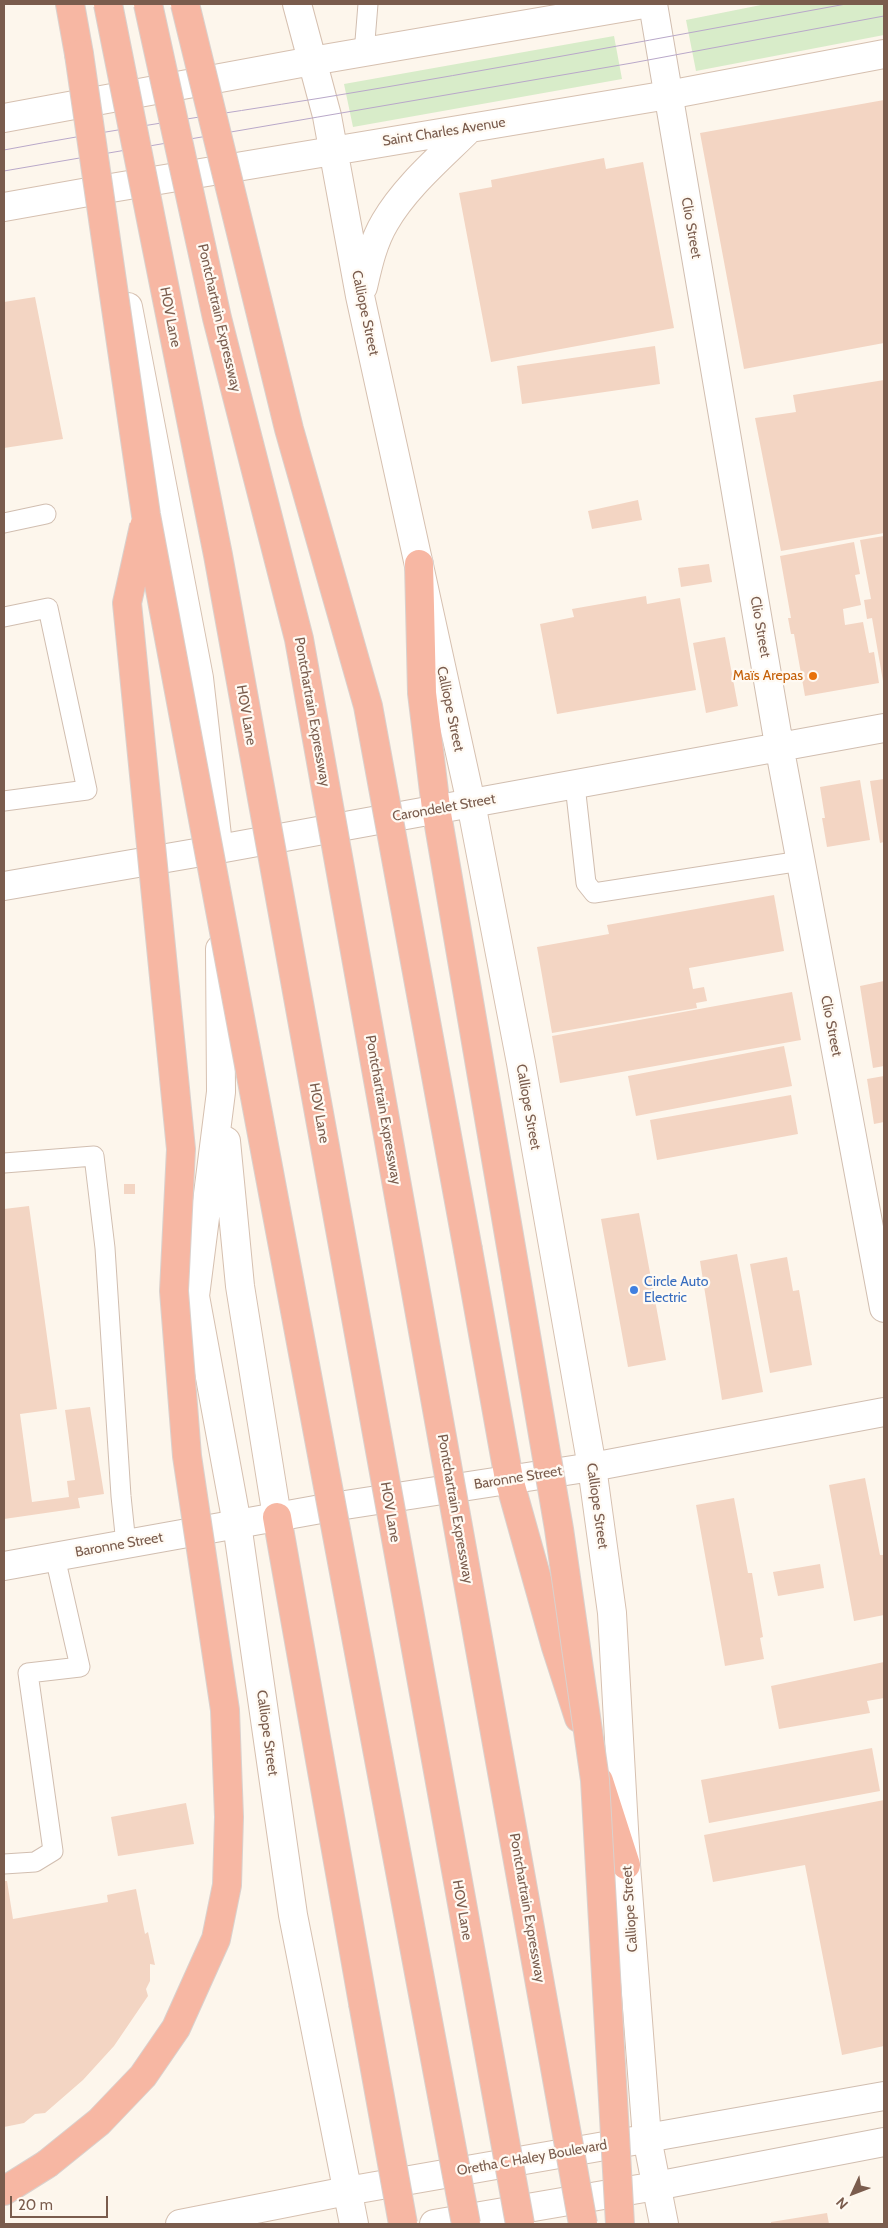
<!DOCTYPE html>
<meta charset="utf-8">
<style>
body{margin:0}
#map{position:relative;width:888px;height:2228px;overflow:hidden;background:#fdf6ec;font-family:Cabin,sans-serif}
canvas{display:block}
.frame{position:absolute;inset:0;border:5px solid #7a5c4d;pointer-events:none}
.north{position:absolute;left:828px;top:2168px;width:50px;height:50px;-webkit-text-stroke:4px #fffaf3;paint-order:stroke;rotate:227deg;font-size:14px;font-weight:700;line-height:20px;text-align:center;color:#7a5c4d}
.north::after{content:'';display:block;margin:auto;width:18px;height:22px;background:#7a5c4d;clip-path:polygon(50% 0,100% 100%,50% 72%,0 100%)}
.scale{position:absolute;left:10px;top:2196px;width:98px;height:22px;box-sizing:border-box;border:2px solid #7a5c4d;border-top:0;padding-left:6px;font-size:15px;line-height:18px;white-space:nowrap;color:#7a5c4d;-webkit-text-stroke:4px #fffaf3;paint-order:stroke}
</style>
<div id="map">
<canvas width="888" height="2228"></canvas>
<div class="frame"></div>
<div class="north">N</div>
<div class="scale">20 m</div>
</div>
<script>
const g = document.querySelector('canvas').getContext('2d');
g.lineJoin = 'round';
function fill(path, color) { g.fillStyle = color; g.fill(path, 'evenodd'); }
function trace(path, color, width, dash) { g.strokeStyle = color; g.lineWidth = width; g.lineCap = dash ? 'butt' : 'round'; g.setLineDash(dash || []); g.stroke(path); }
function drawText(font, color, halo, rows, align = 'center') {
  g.font = font + ' Cabin,sans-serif'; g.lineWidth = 4.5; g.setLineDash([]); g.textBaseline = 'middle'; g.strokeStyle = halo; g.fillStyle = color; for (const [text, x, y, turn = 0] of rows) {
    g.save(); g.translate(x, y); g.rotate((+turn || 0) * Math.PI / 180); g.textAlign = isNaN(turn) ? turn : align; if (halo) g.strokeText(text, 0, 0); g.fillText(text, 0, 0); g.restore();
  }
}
fill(new Path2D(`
 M766 4H884V35L696 71 686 20Z
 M614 36 622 79 353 127 344 84Z`), '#d8ecc9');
fill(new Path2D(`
 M884 100V343L744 369 700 133Z
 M604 158 606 169 643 162 674 328 491 362 459 193 492 187 491 180Z
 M35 297 63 439 4 448V302Z
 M655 346 660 384 522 404 517 366Z
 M884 380V533L781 551 755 418 796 412 793 395Z
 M638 500 642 520 592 529 588 511Z
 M884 536V681H883L872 618 867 619 864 600 871 599 860 540Z
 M854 542 860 574 855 575 861 605 843 609 845 625 863 622 869 653 874 652 879 683 805 696 794 634H791L788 618H791L780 556Z
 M709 564 712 582 681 587 678 568Z
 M646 596 647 604 680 598 696 690 557 714 540 624 574 617 572 609Z
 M725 637 738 706 706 713 693 643Z
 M884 779V842L880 843 870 781Z
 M860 780 870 840 827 847 822 818H825L820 787Z
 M774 895 784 951 689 968 693 989 704 987 707 1001 696 1003 697 1008 552 1033 537 947 609 934 607 925Z
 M884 981V1066L873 1068 860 986Z
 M792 992 801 1040 560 1083 552 1036Z
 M784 1046 792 1086 636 1116 628 1076Z
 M884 1076V1122L874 1124 867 1079Z
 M791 1095 798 1134 657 1160 650 1120Z
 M124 1184H135V1194H124Z
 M29 1206 57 1409 20 1414 32 1502 69 1497 67 1481 75 1480 65 1410 90 1407 104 1494 78 1498 80 1508 4 1519V1209Z
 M639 1213 666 1360 628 1367 601 1219Z
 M737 1254 763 1392 722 1400 700 1261Z
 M787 1257 793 1291 799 1290 812 1365 770 1373 750 1264Z
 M865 1478 880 1555H883L884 1561V1615L854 1621 829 1485Z
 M734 1498 748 1573H752L763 1637 760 1638 764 1659 725 1666 696 1505Z
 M820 1564 824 1588 778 1596 773 1572Z
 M884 1662V1698L867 1701 870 1713 779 1729 771 1686Z
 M872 1748 880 1791 709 1823 701 1780Z
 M884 1800V2046L842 2055 805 1865 713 1882 704 1835Z
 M186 1803 194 1844 118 1856 111 1817Z
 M4 1881H7L13 1919 108 1902 107 1895 136 1889 145 1934 148 1932 155 1965 150 1964V1981L146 1989 148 1996 114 2046 83 2080 45 2113 35 2114 24 2123 4 2127Z
 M827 2213 829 2224H771V2222Z`), '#f3d5c3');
const lane = new Path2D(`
 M364 53 368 4
 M4 523 46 514
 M4 617 48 608 87 790 4 801
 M575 785 586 883 594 893 801 861
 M4 1163 94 1156 105 1248 121 1496 126 1544
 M4 1864 35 1862 53 1851 28 1673 80 1667 55 1557`);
const street = new Path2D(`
 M653 4 779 745 884 1308
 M4 886 219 849 884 728
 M4 1566 332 1507 592 1467 884 1412
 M647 2138 884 2096
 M656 2186 884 2142`);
const secondary = new Path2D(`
 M297 4 327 116 360 296 471 803 521 1063 592 1467 612 1613 626 1865 647 2138 664 2224
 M4 118 312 61 644 4
 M4 207 105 189 668 95 884 54
 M363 287C368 265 373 242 385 222 406 186 441 157 470 128
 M128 307 199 678 217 836
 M220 949 221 1092 195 1296 237 1524 293 1915 354 2224
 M226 1141 240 1286 277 1517
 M180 2224 347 2191 639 2140
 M434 2224 656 2186`);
const highway = new Path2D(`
 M70 4 79 54
 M419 564 422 693 436 808 516 1276
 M468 1250 509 1479 556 1647 579 1718
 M277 1517 363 2003
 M599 1781 626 1865
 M4 2191 47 2164`);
trace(lane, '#d1beb0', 21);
trace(street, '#d1beb0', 30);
trace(secondary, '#d6c0b0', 30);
trace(highway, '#dad1cd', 30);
trace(lane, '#fff', 19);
trace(street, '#fff', 28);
trace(secondary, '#fff', 28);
trace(highway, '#f7b7a3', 28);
trace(new Path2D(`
 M4 150C109 130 215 115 321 98 497 69 671 36 846 4
 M4 171 632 63 884 16`), '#b9a8c9', 1);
const highwayBridge = new Path2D(`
 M108 4 218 555 520 2224
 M148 4 217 318 299 639 583 2224
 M185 4 289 429 368 706 468 1250
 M79 54 146 515 466 2224
 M516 1276 559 1529 595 1780 620 2224
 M363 2003 403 2224
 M47 2164 99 2122 143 2076 176 2028 216 1939 227 1885 229 1817 225 1710 187 1456 174 1291 181 1149 127 603 144 526`);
trace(highwayBridge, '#dad1cd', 30, []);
trace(highwayBridge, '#f7b7a3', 28);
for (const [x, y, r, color] of [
 [813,676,5,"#e8710a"],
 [634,1290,5,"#3f7fe0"]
]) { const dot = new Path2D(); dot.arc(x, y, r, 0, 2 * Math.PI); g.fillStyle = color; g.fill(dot); trace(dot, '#fffaf3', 2); }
drawText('14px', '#7a5c4d', '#fffaf3', [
 ["Saint Charles Avenue",444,132,-9],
 ["Clio Street",691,228,80],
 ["Calliope Street",365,313,78],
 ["HOV Lane",170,317,79],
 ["Pontchartrain Expressway",219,318,77],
 ["Clio Street",760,627,80],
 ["Calliope Street",450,709,78],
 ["Pontchartrain Expressway",312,712,80],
 ["HOV Lane",246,715,80],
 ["Carondelet Street",444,808,-10],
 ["Clio Street",831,1026,79],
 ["Calliope Street",528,1107,80],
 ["Pontchartrain Expressway",383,1110,80],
 ["HOV Lane",319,1113,80],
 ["Baronne Street",518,1478,-9],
 ["Calliope Street",597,1506,82],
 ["Pontchartrain Expressway",455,1509,80],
 ["HOV Lane",390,1512,80],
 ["Baronne Street",119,1545,-10],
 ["Calliope Street",267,1733,82],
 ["Pontchartrain Expressway",527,1908,80],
 ["Calliope Street",630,1909,-94],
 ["HOV Lane",462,1910,80],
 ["Oretha C Haley Boulevard",532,2158,-10]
]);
drawText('14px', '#c56008', '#fffaf3', [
 ["Maïs Arepas",803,676]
], 'right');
drawText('14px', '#366cbe', '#fffaf3', [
 ["Circle Auto",644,1282],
 ["Electric",644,1298]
], 'left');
</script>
